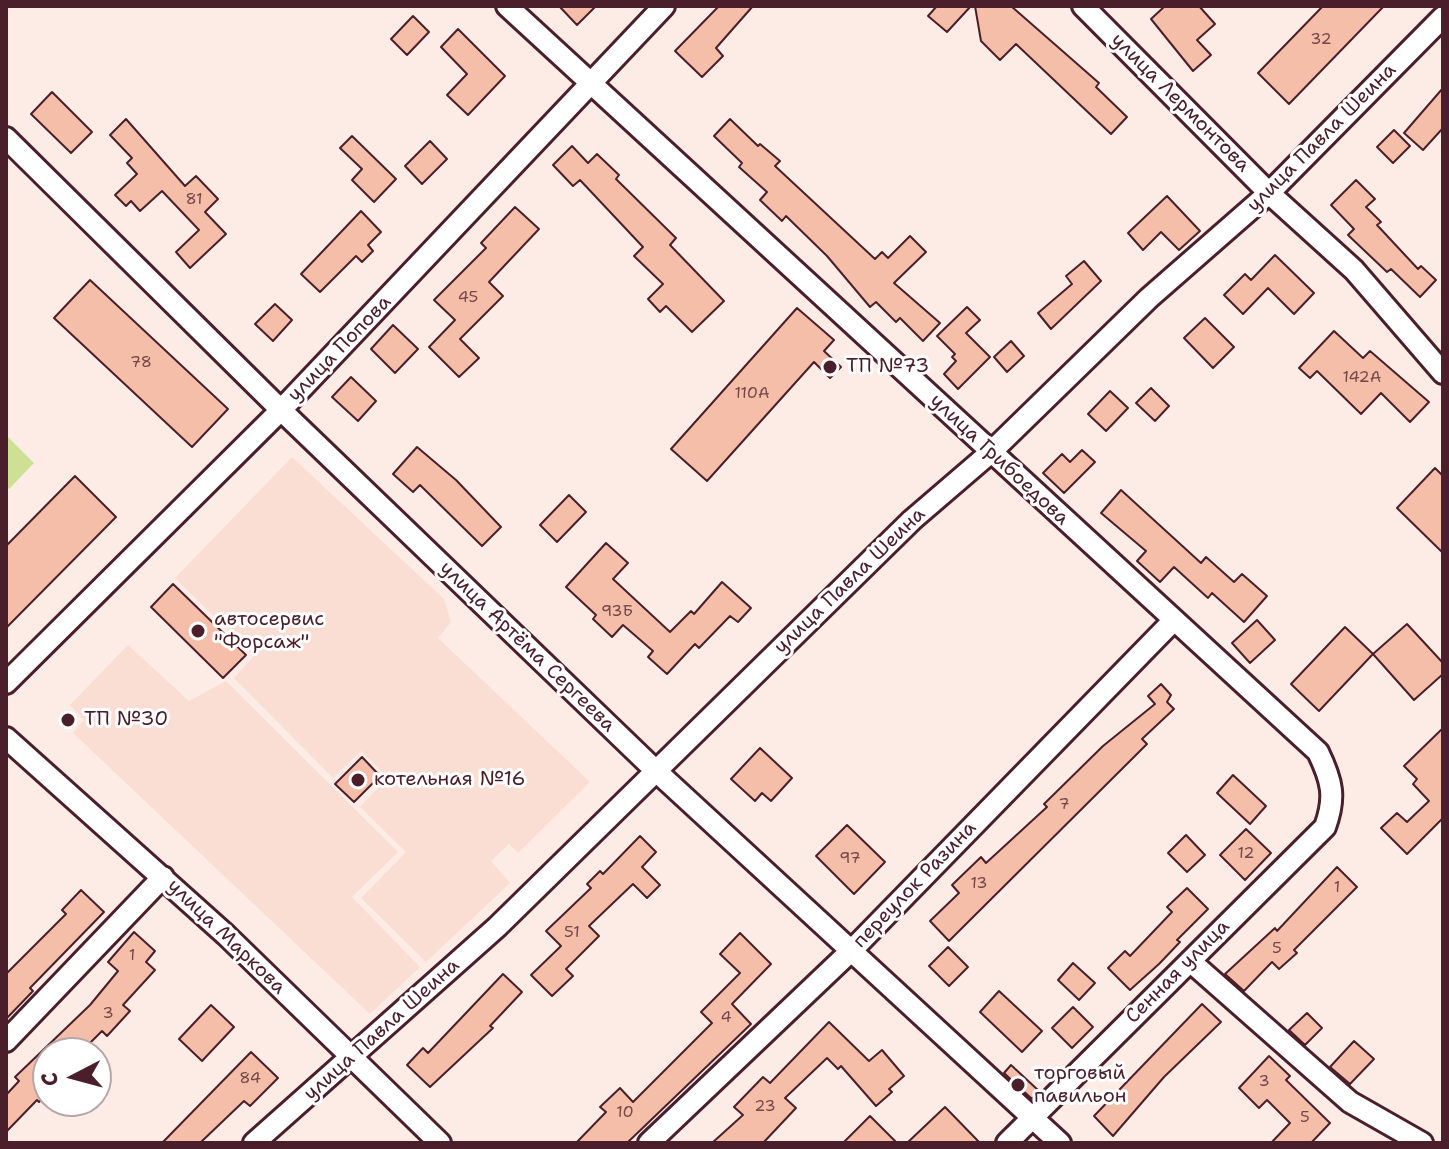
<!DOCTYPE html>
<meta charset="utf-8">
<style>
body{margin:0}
#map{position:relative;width:1449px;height:1149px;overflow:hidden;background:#fcece5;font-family:"Shantell Sans",sans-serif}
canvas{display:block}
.frame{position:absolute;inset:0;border:8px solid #4a1f2b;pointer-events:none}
.north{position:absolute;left:32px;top:1037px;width:80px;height:80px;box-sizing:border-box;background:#fff;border:2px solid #b7a5aa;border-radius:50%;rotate:264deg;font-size:22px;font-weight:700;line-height:32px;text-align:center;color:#4a1f2b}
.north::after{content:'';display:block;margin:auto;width:28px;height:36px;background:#4a1f2b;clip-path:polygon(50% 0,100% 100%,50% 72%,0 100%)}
</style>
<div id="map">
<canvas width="1449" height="1149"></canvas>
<div class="frame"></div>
<div class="north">С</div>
</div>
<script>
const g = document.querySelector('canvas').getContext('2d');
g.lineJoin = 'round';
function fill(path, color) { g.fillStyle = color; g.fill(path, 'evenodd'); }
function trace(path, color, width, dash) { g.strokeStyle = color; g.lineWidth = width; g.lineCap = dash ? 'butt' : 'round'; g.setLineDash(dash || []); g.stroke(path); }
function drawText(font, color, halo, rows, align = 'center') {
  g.font = font + ' "Shantell Sans",sans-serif'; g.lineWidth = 6; g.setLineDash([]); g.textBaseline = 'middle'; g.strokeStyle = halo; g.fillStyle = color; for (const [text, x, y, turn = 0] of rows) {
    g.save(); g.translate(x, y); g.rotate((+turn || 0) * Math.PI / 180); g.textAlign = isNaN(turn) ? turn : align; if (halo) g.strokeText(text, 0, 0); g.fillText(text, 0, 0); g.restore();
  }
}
fill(new Path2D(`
 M292 457 444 599 451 622 438 638 590 782 518 853 509 844 491 861 510 883 426 962 361 898 406 852 360 807 388 777 361 751 333 778 234 678 254 656 175 578Z
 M128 645 189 701 226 681 398 852 352 897 420 967 370 1014 73 733 84 720 70 705Z`), '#faded3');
fill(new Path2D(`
 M6 435 34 463 9 489 6 486Z`), '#cde094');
const building = new Path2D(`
 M559 6H596L577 25Z
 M719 6H753L716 48 723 56 702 77 675 51Z
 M937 6H971L947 32 928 16Z
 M975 6H1011L1099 83 1096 87 1127 117 1111 134 1016 44 1000 60 981 41Z
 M1165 6H1199L1215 24 1197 40 1211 55 1193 71 1151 19Z
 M1323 6H1384L1289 104 1258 73Z
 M413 16 429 32 407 55 391 39Z
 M458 29 505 76 468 115 447 95 467 74 441 47Z
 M1443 88V128L1423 150 1404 133Z
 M52 92 92 132 71 153 31 114Z
 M126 119 185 186 196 176 218 199 205 212 226 234 190 268 176 252 199 230 162 191 140 211 131 201 126 206 115 195 137 174 127 163 132 158 110 135Z
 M730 119 758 146 760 144 780 161 775 166 875 259 882 252 888 258 910 236 926 252 894 283 940 323 923 341 900 318 896 322 876 302 870 307 827 256 786 216 782 221 760 200 767 192 739 167 742 163 714 136Z
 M1394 130 1410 146 1393 163 1377 147Z
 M352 136 396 179 374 202 352 180 362 169 340 148Z
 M430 141 447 159 422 184 405 166Z
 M572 146 588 163 597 154 619 175 616 179 676 238 670 245 724 301 692 332 666 306 660 312 648 299 663 284 634 256 643 247 580 180 573 186 553 165Z
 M1356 180 1375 199 1366 207 1381 222 1377 225 1418 269 1421 266 1436 280 1420 297 1391 269 1387 272 1348 235 1354 229 1331 205Z
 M1167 196 1200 231 1179 250 1161 232 1143 250 1128 233Z
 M515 207 539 229 489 282 503 296 460 339 479 358 459 377 429 347 455 320 434 300 486 248 481 243Z
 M361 211 381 232 368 245 373 251 362 262 356 256 320 292 301 274Z
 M1275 255 1314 293 1294 314 1268 288 1243 314 1224 295 1245 274 1251 280Z
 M1084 261 1101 281 1051 329 1038 313 1072 284 1066 276Z
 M90 280 228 409 192 447 54 318Z
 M275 304 292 320 273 341 255 324Z
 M967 307 980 320 966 333 990 357 958 389 944 374 956 361 952 357 955 354 937 336Z
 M797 308 834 340 824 351 841 367 830 378 814 362 707 481 671 449Z
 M1205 318 1234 347 1213 368 1184 338Z
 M393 325 418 349 395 373 371 349Z
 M1334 331 1363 358 1370 351 1429 402 1410 422 1381 393 1361 414 1317 371 1310 378 1299 368Z
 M1011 341 1024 356 1007 372 994 357Z
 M351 377 376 401 358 421 332 397Z
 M1151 388 1169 406 1155 421 1136 403Z
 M1110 391 1128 408 1106 431 1088 414Z
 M417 447 456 480 501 527 482 546 420 485 413 492 393 474Z
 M1082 450 1095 462 1064 493 1043 473 1062 454 1070 462Z
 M1435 468 1443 476V553L1397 508Z
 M75 476 116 517 6 628V546Z
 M1121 490 1201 563 1206 557 1234 582 1242 574 1267 596 1244 622 1212 593 1208 598 1174 567 1160 582 1137 561 1146 551 1101 513Z
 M569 495 586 512 557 542 540 525Z
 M606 543 628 563 613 579 670 632 691 611 694 614 722 582 751 608 738 622 730 616 699 648 695 644 667 674 648 657 653 651 623 625 612 637 593 619 596 615 566 587Z
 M173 584 246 655 223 678 151 607Z
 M1257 620 1275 640 1250 663 1232 643Z
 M1407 624 1443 663V674L1414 700 1373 654Z
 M1345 627 1373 654 1319 711 1291 684Z
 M1161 684 1171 695 1167 702 1174 709 1142 739 1147 744 949 941 930 921 959 893 952 885 981 857 986 863 1047 807 1044 804 1103 746 1155 704 1148 696Z
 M1443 728V818L1407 854 1381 828 1397 813 1407 822 1429 801 1413 784 1417 779 1404 766Z
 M760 748 792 778 771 801 762 793 755 801 731 779Z
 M362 757 380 776 354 802 335 784Z
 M1233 775 1266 806 1250 824 1217 793Z
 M847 825 885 862 854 894 816 856Z
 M1246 829 1271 853 1245 880 1220 855Z
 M1186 835 1205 855 1187 872 1168 853Z
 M640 836 656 852 642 867 660 885 647 898 633 884 589 926 599 936 566 969 573 976 552 996 531 975 561 946 546 931 591 888 587 884 600 871 603 874Z
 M1337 867 1357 887 1294 950 1297 953 1279 969 1272 962 1244 991 1225 974 1275 928 1277 931Z
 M1187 888 1208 909 1177 940 1180 942 1159 964 1130 990 1108 968 1125 951 1130 956 1172 912 1167 907Z
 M81 890 104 912 30 988 33 991 6 1019V974L66 914 62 910Z
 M134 932 155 951 146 962 155 970 123 1005 130 1011 107 1036 102 1031 80 1053H48V1094L39 1102 37 1100 6 1132V1095L19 1081 15 1077 90 1005 118 971 108 962Z
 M740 933 771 964 732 1004 751 1024 627 1143H576L606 1112 600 1107 620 1088 633 1102 712 1023 701 1012 740 973 720 954Z
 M948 947 968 967 949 986 929 966Z
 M1073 963 1095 983 1079 1000 1058 980Z
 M503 974 522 992 490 1026 493 1028 430 1087 407 1065 423 1048 428 1053Z
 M999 991 1042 1031 1022 1052 980 1012Z
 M1202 1004 1221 1022 1164 1077 1113 1136 1094 1116Z
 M211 1005 234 1027 202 1061 179 1039Z
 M1073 1007 1093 1027 1072 1048 1052 1028Z
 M1307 1013 1322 1028 1305 1045 1289 1030Z
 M829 1022 869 1061 882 1050 904 1076 889 1089 892 1092 876 1106 841 1066 838 1069 827 1058 785 1098 796 1108 763 1143H712L743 1115 734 1107 763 1077 770 1083Z
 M1354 1041 1374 1059 1350 1084 1330 1067Z
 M251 1052 278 1078 250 1106 244 1101 200 1143H162Z
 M1269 1056 1290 1076 1286 1080 1330 1123 1311 1143H1271L1290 1123 1267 1100 1259 1108 1239 1088Z
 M1011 1065 1039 1091 1032 1099 1004 1073Z
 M945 1107 980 1143H907Z
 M870 1116 897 1143H843Z`);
fill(building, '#f5bea9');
trace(building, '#4a1f2b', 2);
const minor = new Path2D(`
 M507 6 1318 752C1332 781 1336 797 1325 827L1007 1143
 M1083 6 1269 193 1354 270 1443 373
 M6 138 281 410 655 770 1060 1143
 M6 683 281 410 664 6
 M6 738 226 935 440 1143
 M1190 961 1350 1102 1422 1143
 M6 1041 163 877
 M254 1143 497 927 912 520 990 453 1149 298 1269 193 1443 17
 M649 1143 853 949 1174 620`);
trace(minor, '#4a1f2b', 26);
trace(minor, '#fff', 20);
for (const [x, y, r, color] of [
 [830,367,8,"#4a1f2b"],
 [198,631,8,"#4a1f2b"],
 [68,720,8,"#4a1f2b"],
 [358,780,8,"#4a1f2b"],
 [1018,1085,8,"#4a1f2b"]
]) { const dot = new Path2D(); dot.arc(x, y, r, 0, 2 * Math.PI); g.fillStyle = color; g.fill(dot); trace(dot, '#fff', 3); }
drawText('16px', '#75474a', null, [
 ["32",1321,40],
 ["81",194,200],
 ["45",468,298],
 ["78",141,363],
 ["142А",1362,378],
 ["110А",752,394],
 ["93Б",617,612],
 ["7",1064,805],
 ["12",1246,854],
 ["97",850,859],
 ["13",979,884],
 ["1",1337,888],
 ["51",572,933],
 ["5",1277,949],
 ["1",132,956],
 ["3",108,1014],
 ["4",726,1018],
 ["84",250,1079],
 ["3",1264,1082],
 ["23",765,1107],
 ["10",625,1113],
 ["5",1305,1118]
]);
drawText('20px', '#4a1f2b', '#fff', [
 ["улица Лермонтова",1180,103,45],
 ["улица Павла Шеина",1322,138,-45],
 ["улица Попова",340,349,-46],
 ["улица Грибоедова",999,460,43],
 ["улица Павла Шеина",850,581,-44],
 ["улица Артёма Сергеева",527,647,44],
 ["переулок Разина",915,885,-46],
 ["улица Маркова",226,937,44],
 ["Сенная улица",1178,972,-45],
 ["улица Павла Шеина",382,1030,-42]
]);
drawText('20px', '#4a1f2b', '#fff', [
 ["ТП №73",846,367],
 ["автосервис",214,620],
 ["\"Форсаж\"",214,643],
 ["ТП №30",84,720],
 ["котельная №16",374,780],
 ["торговый",1034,1074],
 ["павильон",1034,1097]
], 'left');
</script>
